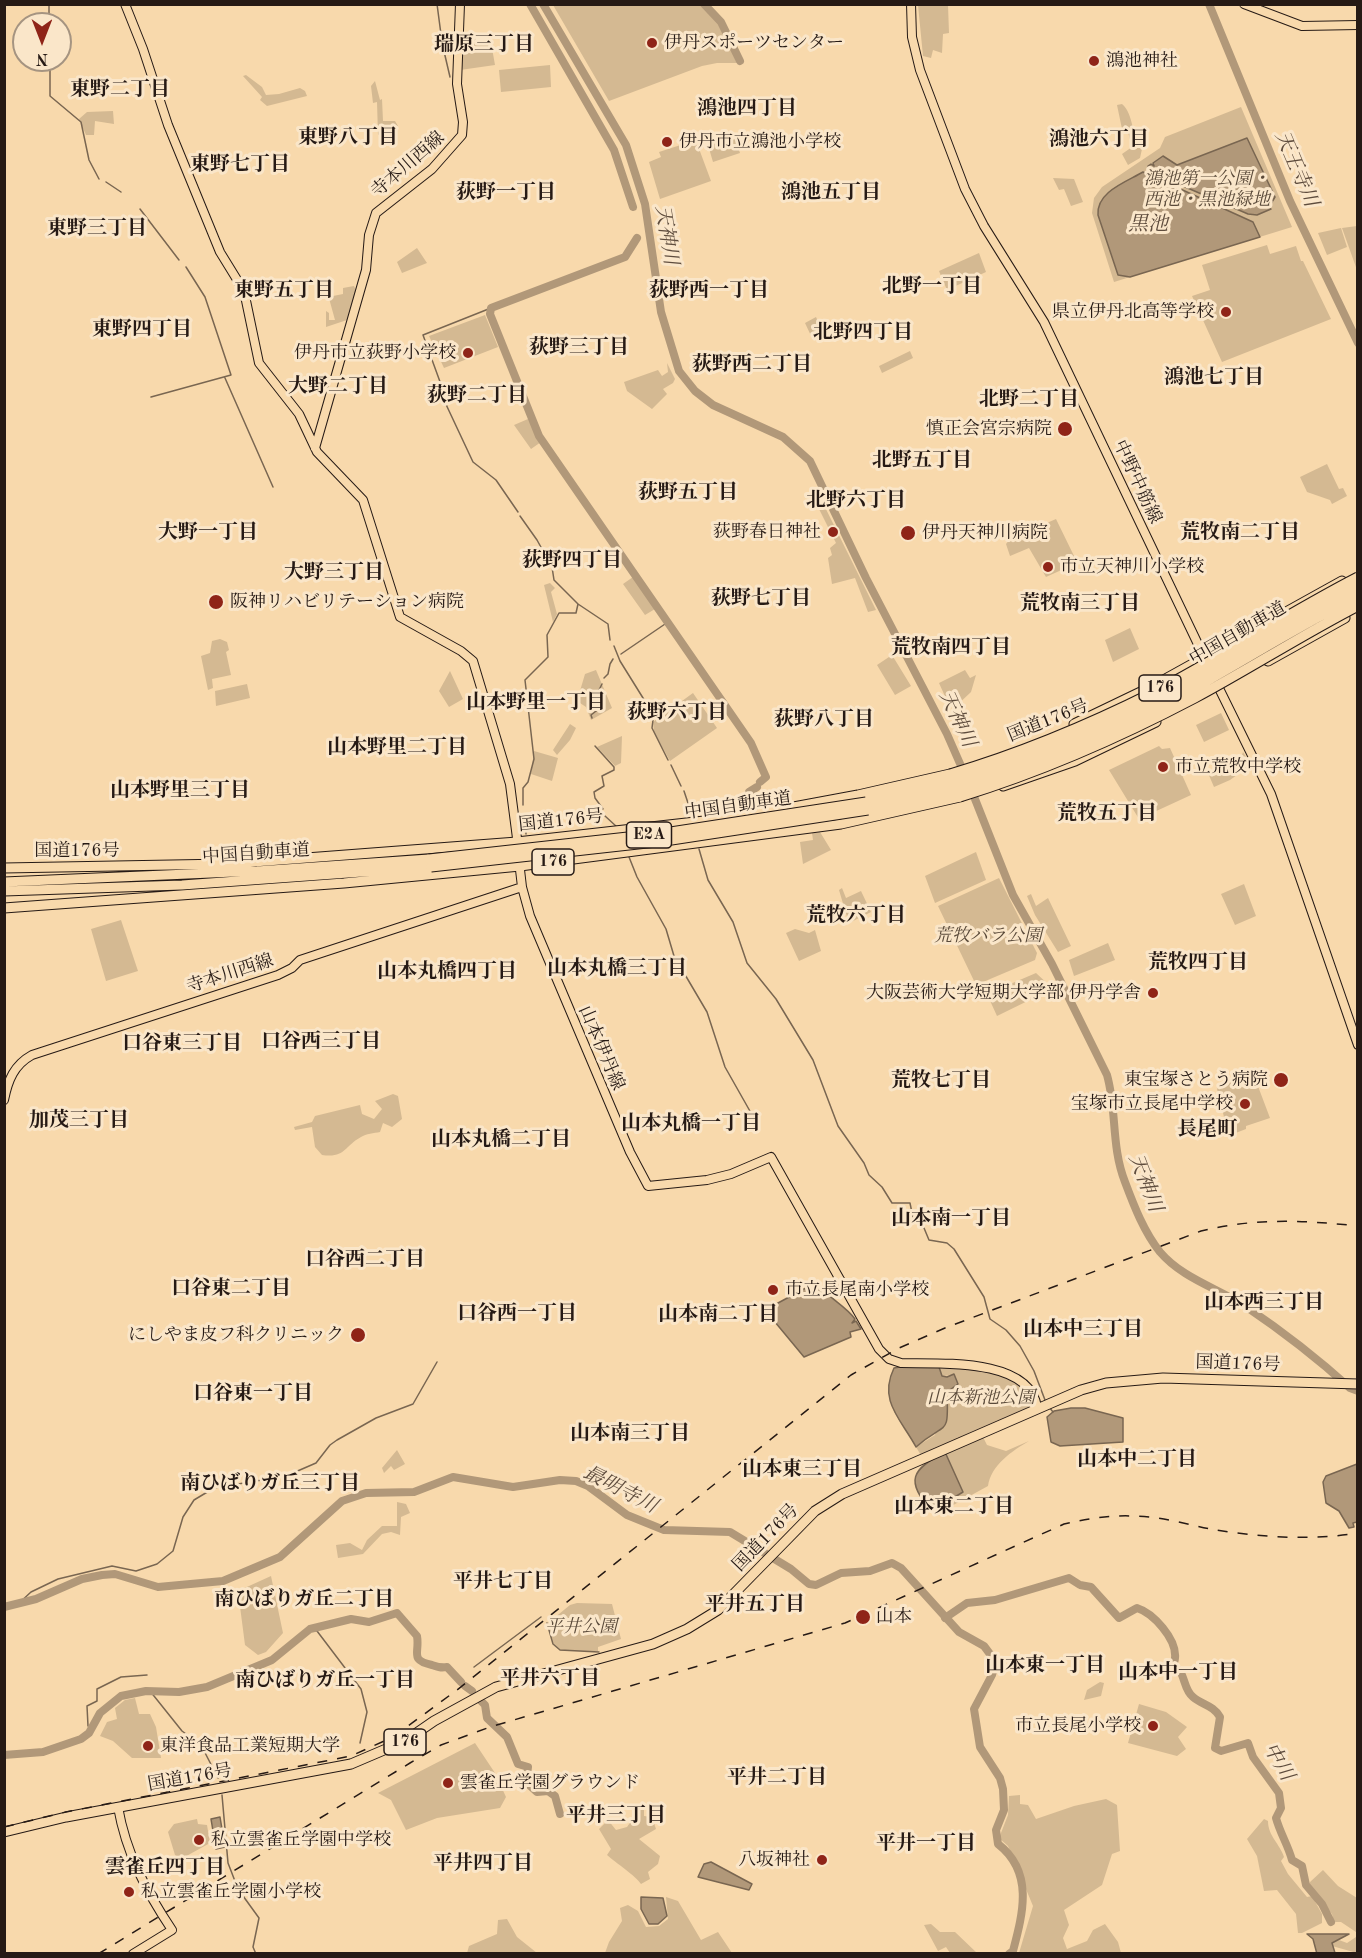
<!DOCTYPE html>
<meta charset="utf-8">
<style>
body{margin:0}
#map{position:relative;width:1362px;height:1958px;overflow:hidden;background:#f8d9ac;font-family:"Old Standard TT",serif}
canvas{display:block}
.frame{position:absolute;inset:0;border:6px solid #261a15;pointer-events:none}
.north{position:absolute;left:12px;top:12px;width:60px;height:60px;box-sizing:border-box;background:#fae6c9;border:2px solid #a59481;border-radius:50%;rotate:180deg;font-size:16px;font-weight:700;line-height:24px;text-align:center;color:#261a15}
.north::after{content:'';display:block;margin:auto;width:21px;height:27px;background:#8f2418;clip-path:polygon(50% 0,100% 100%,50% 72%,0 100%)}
</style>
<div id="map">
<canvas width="1362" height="1958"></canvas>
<div class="frame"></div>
<div class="north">N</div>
</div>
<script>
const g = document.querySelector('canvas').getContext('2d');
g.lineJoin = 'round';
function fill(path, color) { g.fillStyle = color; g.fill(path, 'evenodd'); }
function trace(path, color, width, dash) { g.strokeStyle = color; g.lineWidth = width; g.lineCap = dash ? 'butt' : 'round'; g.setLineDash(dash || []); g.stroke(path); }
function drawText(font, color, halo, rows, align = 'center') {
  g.font = font + ' "Old Standard TT","Noto Serif JP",serif'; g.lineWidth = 6; g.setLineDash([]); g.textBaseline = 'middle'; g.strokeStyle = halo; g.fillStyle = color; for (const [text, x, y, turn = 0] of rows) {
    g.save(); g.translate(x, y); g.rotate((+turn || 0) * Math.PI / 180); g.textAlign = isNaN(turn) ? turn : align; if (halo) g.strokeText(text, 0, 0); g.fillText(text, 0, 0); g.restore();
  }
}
fill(new Path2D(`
 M553 5H700L719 24 737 63H717L702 66 609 101Z
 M918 5H948L949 33 943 34 942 53 933 50 931 58 923 56Z
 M490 37 495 65 460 70V43L463 39Z
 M550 65 551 87 501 92 499 70Z
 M246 75 262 87 266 95 279 94 300 88 305 91 307 96 267 106 260 100 262 97 243 76Z
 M375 81 380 100 382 99 383 121H395L398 126 378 135 377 102 373 103 371 86Z
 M1122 104C1134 114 1131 136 1142 149L1140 158 1128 165 1122 154 1132 147 1128 132 1122 129 1117 105Z
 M1241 107 1292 227 1114 282 1092 213 1094 198 1102 187 1160 148 1165 137Z
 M113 111 114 124 95 121 94 135H86L79 119 87 112Z
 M734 136 740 153 713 162 708 145Z
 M693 141 698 146 711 181 660 199 649 162 661 157 659 152Z
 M1053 178 1074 179 1083 202 1071 206 1064 189 1059 190Z
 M1357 226H1358L1357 270 1342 228Z
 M1341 228 1347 247 1327 255 1318 233Z
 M1267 245 1270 254 1296 246 1301 261H1303L1331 319 1222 362 1192 296 1210 290 1202 265Z
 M417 248 427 263 402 273 397 262Z
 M979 253 986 272 947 290 939 271Z
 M354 286 357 292 350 319 326 327V311L329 313V320H335L327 291 332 290 333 296 343 294V288Z
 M485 315 498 347 444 368 429 336Z
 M816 317 824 335 813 340 805 323Z
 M910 351 913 358 882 373 879 366Z
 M667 363 675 379 673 383 663 389 667 394 652 409 627 391 624 382 658 370 662 376 668 372Z
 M528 419 541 442 531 449 514 425Z
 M1327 464 1339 489 1343 488 1347 496 1332 504 1330 500 1307 492 1300 477Z
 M814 488 816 489 876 610 868 612 855 578 832 584 828 558 832 555 830 548 836 543 810 491Z
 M1056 519 1075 558 1079 562 1046 577 1029 548 1010 556 1006 544 1010 539Z
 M633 577 655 609 645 615 623 584Z
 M550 583 555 588 551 592 557 614 553 622 544 585Z
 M1130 628 1139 649 1113 662 1105 640Z
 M220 639 227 642 229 650 226 652 231 675 212 679 213 688 208 690 201 656 210 653 212 641Z
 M892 655 911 686 895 695 877 665Z
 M596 670 612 708 591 720 586 707 577 701 585 674Z
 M965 670 970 678 976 675 971 692 954 708 948 703 939 683Z
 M450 671 463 699 449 707 439 691Z
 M247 684 250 698 216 706 215 691Z
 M693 693 717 728 670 761 654 732 653 722Z
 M1221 713 1229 730 1204 742 1196 725Z
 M570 724 576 728 570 740 557 755 553 750Z
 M622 736 621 763 615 766 597 747Z
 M1159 746 1162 749 1170 748 1191 795 1139 819 1109 770Z
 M534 751 558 758 552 781 531 774Z
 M1243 752 1251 765 1230 780 1214 787 1208 773 1241 758Z
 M820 832 831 850 803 864 800 842 813 840 812 833Z
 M976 852 986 880 935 903 925 876Z
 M999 878 1037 953 1035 960 976 985 938 906Z
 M1244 884 1256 916 1235 925 1221 894Z
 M842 888 846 898 861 891 871 912 851 922 847 917 839 890Z
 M1031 894 1036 906 1048 898 1071 946 1058 952 1035 915 1027 896Z
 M121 920 138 971 106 981 91 929Z
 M795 929 809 933 815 930 821 951 799 961 786 933Z
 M1108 943 1115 960 1074 976 1069 960Z
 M1036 973 1050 986V990L997 1016 987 994Z
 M1253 1073 1270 1118 1246 1126V1129L1233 1134 1228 1133 1217 1089 1220 1083Z
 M393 1094 398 1096 402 1119 392 1127 383 1123 380 1132C374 1133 366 1134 361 1137 343 1147 346 1158 322 1155L315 1147 312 1127 295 1130 294 1127 312 1122 315 1116 360 1105 362 1114 374 1119 382 1109 375 1101Z
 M939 1367C975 1369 1019 1367 1034 1405L971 1432 922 1457 916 1447 935 1435 947 1392 958 1384 954 1375 942 1376Z
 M982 1435 987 1445 1006 1451 1029 1441C1012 1451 991 1465 988 1486L935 1515 933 1511 963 1492 945 1452Z
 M397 1450 405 1464 394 1470 391 1466 384 1473 382 1468Z
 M397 1502 406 1504 410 1513 401 1517 400 1535 391 1532 382 1534 363 1554 338 1558 336 1545 350 1543 362 1550 367 1540 382 1526H397Z
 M271 1576 283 1633 266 1652 258 1655 245 1645 238 1591Z
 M577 1603 612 1604 621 1639 598 1647V1651H561L554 1645 548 1623 570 1605Z
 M1100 1682 1104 1683 1101 1696 1084 1700 1087 1690Z
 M135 1698 139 1714H150L156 1727 161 1758H132L113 1741 100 1736 107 1722 117 1719 115 1708 125 1700Z
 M1139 1704 1166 1712 1187 1727 1178 1737 1186 1749 1177 1756 1128 1743Z
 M475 1743 495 1773 506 1797 500 1808 437 1818 406 1830 391 1800 378 1793Z
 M1020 1795V1804L1028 1805 1036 1819 1074 1806 1106 1799 1117 1805 1120 1851 1112 1854 1102 1885 1064 1910 1069 1925 1063 1938 1067 1949 1087 1941 1093 1930 1105 1924 1118 1942 1121 1953H1019L1033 1906 1008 1846 999 1838 1008 1815 1009 1796Z
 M631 1805H644V1816L652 1817 656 1829 639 1839 660 1856 658 1864 648 1872 650 1879 641 1884C636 1876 616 1863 607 1855L611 1849 599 1829 608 1820 616 1830 627 1827 634 1817Z
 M197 1819 198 1824 207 1825 210 1843 181 1859 175 1855 168 1832 174 1824Z
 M1264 1819 1268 1821C1268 1836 1280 1844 1284 1857L1281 1861 1288 1874 1307 1897 1312 1896 1322 1914V1923L1302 1933H1298L1296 1914 1277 1890 1264 1891 1257 1856 1247 1839Z
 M1323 1870 1338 1886 1357 1898V1953L1332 1946 1331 1943 1339 1940 1347 1943 1356 1937V1932L1341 1922H1334L1332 1914 1309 1886 1310 1882Z
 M666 1897 678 1901 701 1940 718 1932 732 1953H605L609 1942 622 1921 620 1908 628 1905 638 1911 646 1927 659 1926 668 1919Z
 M507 1919 517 1937 537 1953H467L469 1946 497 1934 498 1920Z
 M931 1924 940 1932H955L977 1953H950L946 1947 938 1951 924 1925Z`), '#d4b992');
const water = new Path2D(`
 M1247 138 1275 197 1272 202H1261L1271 209 1257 215 1248 214 1148 171V166L1151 164 1154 166 1153 163 1163 156 1177 165Z
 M1143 172 1253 222 1260 237 1130 277 1118 275 1098 215C1096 192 1126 182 1143 172Z
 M817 1282C827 1298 844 1304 855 1319L852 1323 856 1321 861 1329 850 1332 851 1337 804 1357 765 1310Z
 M906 1366 939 1367 942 1376 947 1377 954 1374 958 1384 947 1392C949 1439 946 1420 916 1447 901 1419 878 1401 894 1368Z
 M1071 1408H1085L1123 1418V1442L1060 1446 1051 1442 1047 1417 1054 1411Z
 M945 1452 963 1492 932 1511C904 1481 912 1469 945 1452Z
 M1357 1464V1522L1353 1523 1354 1527 1349 1528 1339 1511 1326 1503 1323 1482 1326 1476Z
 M220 1817 225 1847 216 1849 211 1819Z
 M711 1862 752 1884 749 1890 698 1877 704 1864Z
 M641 1897 663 1898 667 1916 658 1924H649L641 1909Z
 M1307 1934H1349L1332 1943 1335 1953 1317 1954 1313 1939Z`);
fill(water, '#b19879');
trace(water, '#796651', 1.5);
trace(new Path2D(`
 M49 4V24
 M437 4 442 42
 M443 47 450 77
 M50 60V96L81 122 89 160 99 179
 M106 182 121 192
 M140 209 179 260
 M491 308 423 335 443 390V398L473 462 496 480 518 512
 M225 378 273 487
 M151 397 231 375 205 297 186 267
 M520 516 537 540 552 567 554 580 578 604 576 613H559L547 635 548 657 525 680 534 759 528 782 523 788V805
 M578 604 608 624 610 640
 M614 646 620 661 648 706
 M621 654 668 622
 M604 678 608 674 610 664 613 659
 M652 710 653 715
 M592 718 591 715 600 708 598 692 602 684
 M653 720 652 728 668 760
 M595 746 614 767V770L602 776 604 786 594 792 595 798 603 809
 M671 765 681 786
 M684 791 688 803
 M690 808 693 815
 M525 814 526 834
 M605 816 617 827
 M699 849 708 880 733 922 747 963 776 999 813 1060 838 1126 864 1163 869 1175 882 1187 892 1203H910L913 1218 924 1228 929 1240 947 1243 954 1249 984 1297 990 1319 1006 1330 1020 1346 1034 1371 1045 1400
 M629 857 637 877 666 929 674 956 707 1012 725 1067 755 1120
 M1049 1407 1053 1412
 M17 1605 31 1592 58 1579 112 1566 136 1571 157 1564 173 1551 183 1517 194 1500 214 1488 286 1476 316 1463 330 1445 337 1440 376 1418 413 1404 437 1362
 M547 1623 553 1644 560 1650 599 1652
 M310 1629 317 1631 361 1689 367 1712 360 1743
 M474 1667 541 1617
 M150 1691 182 1731 201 1745 218 1778
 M88 1726 87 1706 97 1701V1689L121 1677 147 1675
 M222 1795 228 1863 238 1889 259 1918 253 1947 256 1954
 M1013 1951V1954`), '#796651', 1.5);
trace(new Path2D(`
 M530 4 614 150 633 207
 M543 4 626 145 645 204 661 312 679 371 695 391 713 405 783 437 810 461 866 578 947 734 965 775
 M704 4 721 22 740 61
 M1209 4 1290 201 1358 343
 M637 238 625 257 491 308 490 314 539 436 751 743 766 777 760 782
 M971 789 1013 895 1052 964 1107 1075C1117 1110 1111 1147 1125 1182 1134 1206 1144 1232 1160 1252 1182 1278 1217 1288 1245 1306 1282 1331 1316 1357 1350 1388L1358 1391
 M756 807 749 792 757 787
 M4 1607 36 1599 82 1579 102 1575 115 1574 158 1587 223 1581 280 1557 342 1501 366 1493 414 1492 453 1477 513 1487 560 1480 576 1481 588 1486 627 1515 664 1530 730 1532 791 1569 809 1584 816 1585 841 1573 870 1571 892 1563 901 1568 959 1632 984 1646 990 1654 994 1668 992 1675 974 1709 980 1747 1000 1778 1003 1789 1004 1810 996 1830 998 1844C1034 1872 1023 1913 1013 1951L1009 1954
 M945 1618 967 1603 995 1600 1069 1578 1080 1585 1091 1587 1119 1618 1137 1608C1153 1613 1177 1639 1175 1658 1175 1661 1173 1664 1173 1667L1180 1671C1185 1679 1185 1691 1193 1697 1202 1705 1213 1705 1220 1717L1215 1748 1221 1751 1248 1743 1253 1757 1279 1793 1281 1808 1276 1818C1280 1833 1288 1845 1292 1860L1302 1866 1306 1885 1322 1904 1331 1922
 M465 1686 472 1691
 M479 1699 485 1705 487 1718 507 1737 518 1764 528 1767 526 1782 537 1792 548 1791 555 1796 560 1814
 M4 1755 43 1752 81 1739 89 1733 100 1713 121 1696 146 1691 179 1692 207 1687 272 1660 310 1629 351 1619 369 1622 397 1613 417 1636C420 1653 409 1660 432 1665 438 1667 440 1668 447 1667L461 1682`), '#b19879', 8);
const major = new Path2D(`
 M125 4 143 49 168 125 220 252 244 291 259 363 299 414 317 452 363 500 400 617 461 651 473 661 510 784 518 846
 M911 4 912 37 920 70 965 189 984 226 1044 322 1206 661
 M1244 4 1302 26 1358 25
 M315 448 366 270 369 235 376 213 432 169 462 135 463 122 457 84 460 4
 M1211 672 1271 794 1358 1045
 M519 861 522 887 530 916 630 1152 648 1186 707 1180 731 1174 771 1157 879 1349 889 1359 901 1363C938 1364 1029 1357 1037 1407
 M4 1100C8 1080 14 1065 32 1055L278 975 292 968 300 960 522 887
 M118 1807C126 1853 146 1891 172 1930L133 1954`);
const highway = new Path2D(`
 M1268 661 1345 618
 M1074 724 1151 687 1342 581
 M1003 786 1075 761 1156 722
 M866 802 953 782
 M868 810 956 790
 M4 868 227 864 517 842 740 817 858 795 950 774
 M4 882 257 871 429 859
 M4 891 182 885 431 867
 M4 908 344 883 520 866 841 824 960 797
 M4 1832 66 1817 351 1764 405 1741 434 1721 496 1687 653 1644 687 1629 718 1610 815 1511 842 1494 1081 1390 1106 1383 1163 1378 1358 1384`);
trace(major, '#261a15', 10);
trace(highway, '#261a15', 11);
trace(major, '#f8d9ac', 8);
trace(highway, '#f8d9ac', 9);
trace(new Path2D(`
 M4 1827 66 1812 351 1756 393 1737 457 1690 851 1375 899 1348 945 1328 1201 1231C1254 1218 1303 1220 1358 1226
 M98 1954 410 1763 441 1745 490 1727 845 1623 1064 1524C1087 1519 1109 1515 1133 1516 1159 1516 1185 1524 1210 1529 1257 1537 1311 1541 1358 1533`), '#261a15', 1.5, [10, 10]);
const highwayBridge = new Path2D(`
 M950 774C1021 753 1088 725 1154 692 1223 656 1288 613 1358 577
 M953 782C1024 760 1091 733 1157 699 1225 664 1290 623 1358 587
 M956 790C1027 768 1096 740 1162 706 1228 671 1291 630 1358 596
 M960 797C1041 772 1119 738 1195 698 1249 669 1302 635 1358 606
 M429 859 664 833 866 802
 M431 867 665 841 868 810`);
trace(highwayBridge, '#261a15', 11, []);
trace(highwayBridge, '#f8d9ac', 9);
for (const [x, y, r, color] of [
 [652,43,6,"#8f2418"],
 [1094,61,6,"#8f2418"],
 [667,142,6,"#8f2418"],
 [1226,312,6,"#8f2418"],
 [468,353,6,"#8f2418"],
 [1065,429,8,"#8f2418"],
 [833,532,6,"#8f2418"],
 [908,533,8,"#8f2418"],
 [1048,567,6,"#8f2418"],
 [216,602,8,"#8f2418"],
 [1163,767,6,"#8f2418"],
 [1153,993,6,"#8f2418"],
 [1281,1080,8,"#8f2418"],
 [1245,1104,6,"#8f2418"],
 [773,1290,6,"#8f2418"],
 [358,1335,8,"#8f2418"],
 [863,1617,8,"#8f2418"],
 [1153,1726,6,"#8f2418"],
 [148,1746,6,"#8f2418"],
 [448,1783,6,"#8f2418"],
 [199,1840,6,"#8f2418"],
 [822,1860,6,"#8f2418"],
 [129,1892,6,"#8f2418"]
]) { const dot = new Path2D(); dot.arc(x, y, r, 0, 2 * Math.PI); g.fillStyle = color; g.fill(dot); trace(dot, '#fae6c9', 2); }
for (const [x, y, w] of [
 [1160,688,42],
 [649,835,45],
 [553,862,42],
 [405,1742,42]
]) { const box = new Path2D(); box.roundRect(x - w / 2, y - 13, w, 26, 4.5); g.fillStyle = '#fae6c9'; g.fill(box); trace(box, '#261a15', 1.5); }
drawText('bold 16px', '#261a15', null, [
 ["176",1160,688],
 ["E2A",649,835],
 ["176",553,862],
 ["176",405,1742]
]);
drawText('18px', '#261a15', '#fae6c9', [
 ["伊丹スポーツセンター",664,43],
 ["鴻池神社",1106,61],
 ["伊丹市立鴻池小学校",679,142],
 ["県立伊丹北高等学校",1214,312,"right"],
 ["伊丹市立荻野小学校",456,353,"right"],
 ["慎正会宮宗病院",1052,429,"right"],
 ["荻野春日神社",821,532,"right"],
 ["伊丹天神川病院",922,533],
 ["市立天神川小学校",1060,567],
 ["阪神リハビリテーション病院",230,602],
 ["市立荒牧中学校",1175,767],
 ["大阪芸術大学短期大学部 伊丹学舎",1141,993,"right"],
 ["東宝塚さとう病院",1268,1080,"right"],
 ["宝塚市立長尾中学校",1233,1104,"right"],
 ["市立長尾南小学校",785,1290],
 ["にしやま皮フ科クリニック",344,1335,"right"],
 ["山本",876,1617],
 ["市立長尾小学校",1141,1726,"right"],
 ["東洋食品工業短期大学",160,1746],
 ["雲雀丘学園グラウンド",460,1783],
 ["私立雲雀丘学園中学校",211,1840],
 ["八坂神社",810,1860,"right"],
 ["私立雲雀丘学園小学校",141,1892]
], 'left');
drawText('18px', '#261a15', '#fae6c9', [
 ["寺本川西線",408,165,-41],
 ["中野中筋線",1137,482,65],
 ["中国自動車道",1238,634,-30],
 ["国道176号",1048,721,-22],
 ["中国自動車道",738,806,-8],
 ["国道176号",561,821,-6],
 ["国道176号",77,851],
 ["中国自動車道",256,854,-4],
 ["寺本川西線",230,974,-18],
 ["山本伊丹線",601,1048,67],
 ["国道176号",1238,1364,2],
 ["国道176号",766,1538,-46],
 ["国道176号",190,1778,-10]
]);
drawText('italic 18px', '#5a4a3a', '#fae6c9', [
 ["鴻池第一公園・",1207,179],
 ["西池・黒池緑地",1207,200],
 ["荒牧バラ公園",988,936],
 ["山本新池公園",981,1398],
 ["平井公園",581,1627]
]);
drawText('bold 20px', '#261a15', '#fae6c9', [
 ["瑞原三丁目",484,45],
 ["東野二丁目",120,90],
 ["鴻池四丁目",747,109],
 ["東野八丁目",348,138],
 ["鴻池六丁目",1099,140],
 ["東野七丁目",240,165],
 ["荻野一丁目",506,193],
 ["鴻池五丁目",831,193],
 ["東野三丁目",97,229],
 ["北野一丁目",932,287],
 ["東野五丁目",284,291],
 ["荻野西一丁目",709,291],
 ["東野四丁目",142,330],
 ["北野四丁目",863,333],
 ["荻野三丁目",579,348],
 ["荻野西二丁目",752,365],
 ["鴻池七丁目",1214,378],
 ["大野二丁目",338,387],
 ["荻野二丁目",477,396],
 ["北野二丁目",1029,400],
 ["北野五丁目",922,461],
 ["荻野五丁目",688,493],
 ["北野六丁目",856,501],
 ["大野一丁目",208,533],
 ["荒牧南二丁目",1240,533],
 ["荻野四丁目",572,561],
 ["大野三丁目",334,573],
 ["荻野七丁目",761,599],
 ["荒牧南三丁目",1080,604],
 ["荒牧南四丁目",951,648],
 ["山本野里一丁目",536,703],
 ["荻野六丁目",677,713],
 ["荻野八丁目",824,720],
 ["山本野里二丁目",397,748],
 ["山本野里三丁目",180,791],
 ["荒牧五丁目",1107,814],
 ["荒牧六丁目",856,916],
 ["荒牧四丁目",1198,963],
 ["山本丸橋三丁目",617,969],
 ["山本丸橋四丁目",447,972],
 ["口谷西三丁目",321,1042],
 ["口谷東三丁目",182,1044],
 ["荒牧七丁目",941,1081],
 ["加茂三丁目",79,1121],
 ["山本丸橋一丁目",691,1124],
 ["長尾町",1207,1130],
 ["山本丸橋二丁目",501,1140],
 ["山本南一丁目",951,1219],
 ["口谷西二丁目",365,1260],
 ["口谷東二丁目",231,1289],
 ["山本西三丁目",1264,1303],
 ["口谷西一丁目",517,1314],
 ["山本南二丁目",718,1315],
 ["山本中三丁目",1083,1330],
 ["口谷東一丁目",253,1394],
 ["山本南三丁目",630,1434],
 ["山本中二丁目",1137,1460],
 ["山本東三丁目",802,1470],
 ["南ひばりガ丘三丁目",270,1484],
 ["山本東二丁目",954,1507],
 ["平井七丁目",503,1582],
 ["南ひばりガ丘二丁目",304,1600],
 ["平井五丁目",755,1605],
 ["山本東一丁目",1045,1666],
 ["山本中一丁目",1178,1673],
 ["平井六丁目",550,1679],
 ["南ひばりガ丘一丁目",325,1681],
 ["平井二丁目",777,1778],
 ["平井三丁目",616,1816],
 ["平井一丁目",926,1844],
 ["平井四丁目",483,1864],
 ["雲雀丘四丁目",165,1868]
]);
drawText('italic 20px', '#5e4c3d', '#fae6c9', [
 ["天王寺川",1296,169,67],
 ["黒池",1148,225],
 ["天神川",666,235,81],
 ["天神川",957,719,65],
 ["天神川",1145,1183,69],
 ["最明寺川",620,1490,27],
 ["中川",1278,1762,60]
]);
</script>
